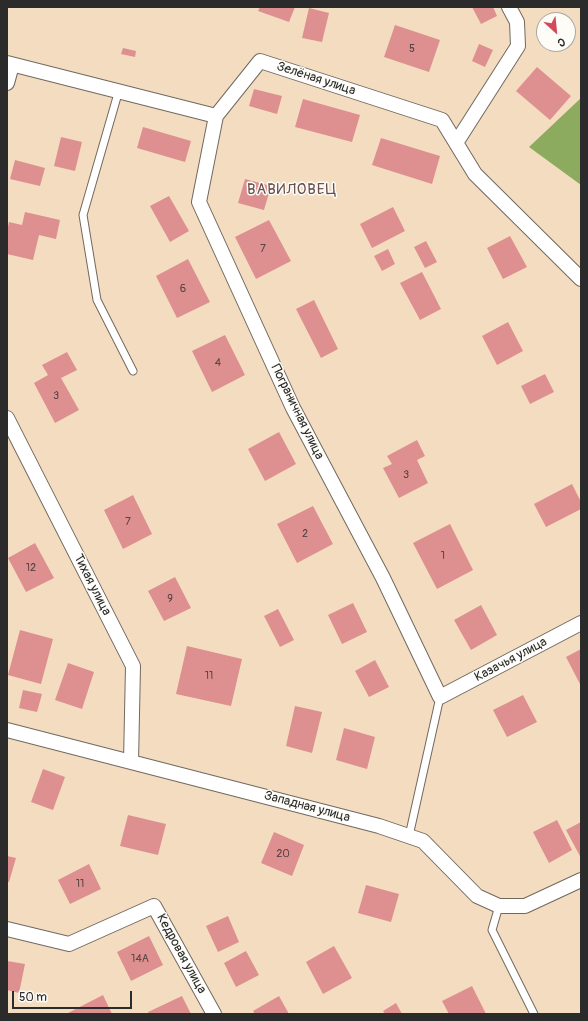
<!DOCTYPE html>
<meta charset="utf-8">
<style>
body{margin:0}
#map{position:relative;width:588px;height:1021px;overflow:hidden;background:#f4dcc0;font-family:Pangolin,sans-serif}
canvas{display:block}
.frame{position:absolute;inset:0;border:8px solid #2b2b2b;pointer-events:none}
.north{position:absolute;left:536px;top:12px;width:40px;height:40px;box-sizing:border-box;background:#fdfcf7;border:1px solid #a9a8a5;border-radius:50%;rotate:153deg;font-size:11px;font-weight:700;line-height:16px;text-align:center;color:#2b2b2b}
.north::after{content:'';display:block;margin:auto;width:14px;height:18px;background:#d1495b;clip-path:polygon(50% 0,100% 100%,50% 72%,0 100%)}
.scale{position:absolute;left:12px;top:991px;width:120px;height:18px;box-sizing:border-box;border:2px solid #2b2b2b;border-top:0;padding-left:5px;font-size:12px;line-height:14px;white-space:nowrap;color:#2b2b2b;-webkit-text-stroke:3px #fdfcf7;paint-order:stroke}
</style>
<div id="map">
<canvas width="588" height="1021"></canvas>
<div class="frame"></div>
<div class="north">С</div>
<div class="scale">50 m</div>
</div>
<script>
const g = document.querySelector('canvas').getContext('2d');
g.lineJoin = 'round';
function fill(path, color) { g.fillStyle = color; g.fill(path, 'evenodd'); }
function trace(path, color, width, dash) { g.strokeStyle = color; g.lineWidth = width; g.lineCap = dash ? 'butt' : 'round'; g.setLineDash(dash || []); g.stroke(path); }
function drawText(font, color, halo, rows, align = 'center') {
  g.font = font + ' Pangolin,sans-serif'; g.lineWidth = 3; g.setLineDash([]); g.textBaseline = 'middle'; g.strokeStyle = halo; g.fillStyle = color; for (const [text, x, y, turn = 0] of rows) {
    g.save(); g.translate(x, y); g.rotate((+turn || 0) * Math.PI / 180); g.textAlign = isNaN(turn) ? turn : align; if (halo) g.strokeText(text, 0, 0); g.fillText(text, 0, 0); g.restore();
  }
}
fill(new Path2D(`
 M581 98V185L529 147Z`), '#8dab5e');
fill(new Path2D(`
 M260 7H295L289 22 258 11Z
 M472 7H493L497 16 481 24Z
 M309 8 329 13 322 42 302 38Z
 M395 25 440 40 429 72 384 57Z
 M479 44 493 50 485 67 472 61Z
 M123 48 136 51 135 57 121 54Z
 M537 67 571 96 550 120 516 91Z
 M254 89 282 96 277 114 249 106Z
 M303 99 360 115 352 142 295 127Z
 M143 127 191 141 185 162 137 148Z
 M61 137 82 142 75 171 54 166Z
 M381 138 440 156 432 184 372 165Z
 M15 160 45 168 40 186 10 179Z
 M245 179 271 186 264 210 238 203Z
 M169 196 189 231 170 242 150 206Z
 M393 207 405 231 372 248 360 224Z
 M25 212 60 220 56 239 39 235 33 260 7 254V232L9 222 22 225Z
 M269 220 291 261 256 279 235 237Z
 M510 236 527 267 503 279 487 248Z
 M426 241 437 262 425 268 414 247Z
 M388 249 395 264 382 271 374 256Z
 M188 259 210 302 177 318 156 276Z
 M422 272 441 309 420 320 400 283Z
 M314 300 338 349 321 358 296 309Z
 M508 322 523 351 497 365 482 336Z
 M225 335 245 375 212 392 192 351Z
 M67 352 77 370 61 378 79 410 55 423 34 383 48 375 42 365Z
 M545 374 554 392 530 404 521 386Z
 M279 432 296 464 265 481 248 449Z
 M417 440 425 456 417 460 428 483 399 498 383 468 392 464 387 456Z
 M572 484 581 502V509L546 527 534 504Z
 M133 495 152 534 123 549 104 510Z
 M313 506 333 544 297 563 277 524Z
 M450 524 473 570 437 589 413 543Z
 M35 543 54 578 26 592 8 558Z
 M175 577 191 608 164 621 148 591Z
 M353 603 367 632 342 644 328 615Z
 M481 605 497 635 471 650 454 620Z
 M278 609 294 640 280 647 264 616Z
 M20 630 53 639 41 684 8 675Z
 M187 646 242 659 231 706 176 694Z
 M581 649V686L566 657Z
 M375 660 389 687 369 697 355 671Z
 M68 663 94 672 82 709 55 700Z
 M23 690 42 694 37 712 19 708Z
 M523 695 537 722 507 737 493 710Z
 M295 706 322 712 312 753 286 746Z
 M344 728 375 737 367 769 336 760Z
 M43 769 65 777 53 810 31 802Z
 M128 815 166 824 158 855 120 846Z
 M557 820 572 850 549 863 533 832Z
 M581 822V858L566 830Z
 M274 832 304 845 292 876 261 863Z
 M7 856 16 858 9 882H7Z
 M89 864 101 889 70 904 58 880Z
 M366 885 399 894 391 922 358 913Z
 M228 916 239 942 218 952 206 926Z
 M149 936 163 965 131 981 117 952Z
 M334 946 352 978 323 994 306 962Z
 M246 951 259 975 236 987 224 963Z
 M7 961 25 964 19 993 7 990Z
 M472 986 486 1014H449L442 1001Z
 M103 995 112 1014H66Z
 M182 996 191 1014H149L148 1012Z
 M279 996 289 1014H255L253 1011Z
 M396 1003 402 1014H385L383 1011Z`), '#dd908f');
const service = new Path2D(`
 M119 90 83 215 97 300 133 371
 M409 836 440 697
 M499 906 492 930 534 1014`);
const minor = new Path2D(`
 M7 63 216 116
 M7 83 12 65
 M456 143 518 46 517 22 509 7
 M581 279 475 174 442 120 260 61 216 116 199 202 293 408 383 578 440 697 581 623
 M7 418 133 666 131 762
 M7 730 379 826 423 841 477 896 499 906H525L581 880
 M7 929 69 944 154 906 214 1014`);
trace(service, '#71695f', 9);
trace(minor, '#71695f', 16);
trace(service, '#fff', 7);
trace(minor, '#fff', 14);
drawText('11px', '#584444', null, [
 ["5",412,49],
 ["7",263,249],
 ["6",183,289],
 ["4",218,363],
 ["3",56,396],
 ["3",406,475],
 ["7",128,522],
 ["2",305,534],
 ["1",443,556],
 ["12",31,568],
 ["9",170,599],
 ["11",209,676],
 ["20",283,854],
 ["11",80,884],
 ["14А",140,959]
]);
drawText('13px', '#2b2b2b', '#fdfcf7', [
 ["Зелёная улица",316,79,18],
 ["Пограничная улица",297,412,64],
 ["Тихая улица",92,585,63],
 ["Казачья улица",511,660,-28],
 ["Западная улица",307,807,15],
 ["Кедровая улица",181,954,61]
]);
g.letterSpacing = '1px';
drawText('15px', '#694e4e', '#fdfcf7', [
 ["ВАВИЛОВЕЦ",292,190]
]);
g.letterSpacing = '0px';
</script>
